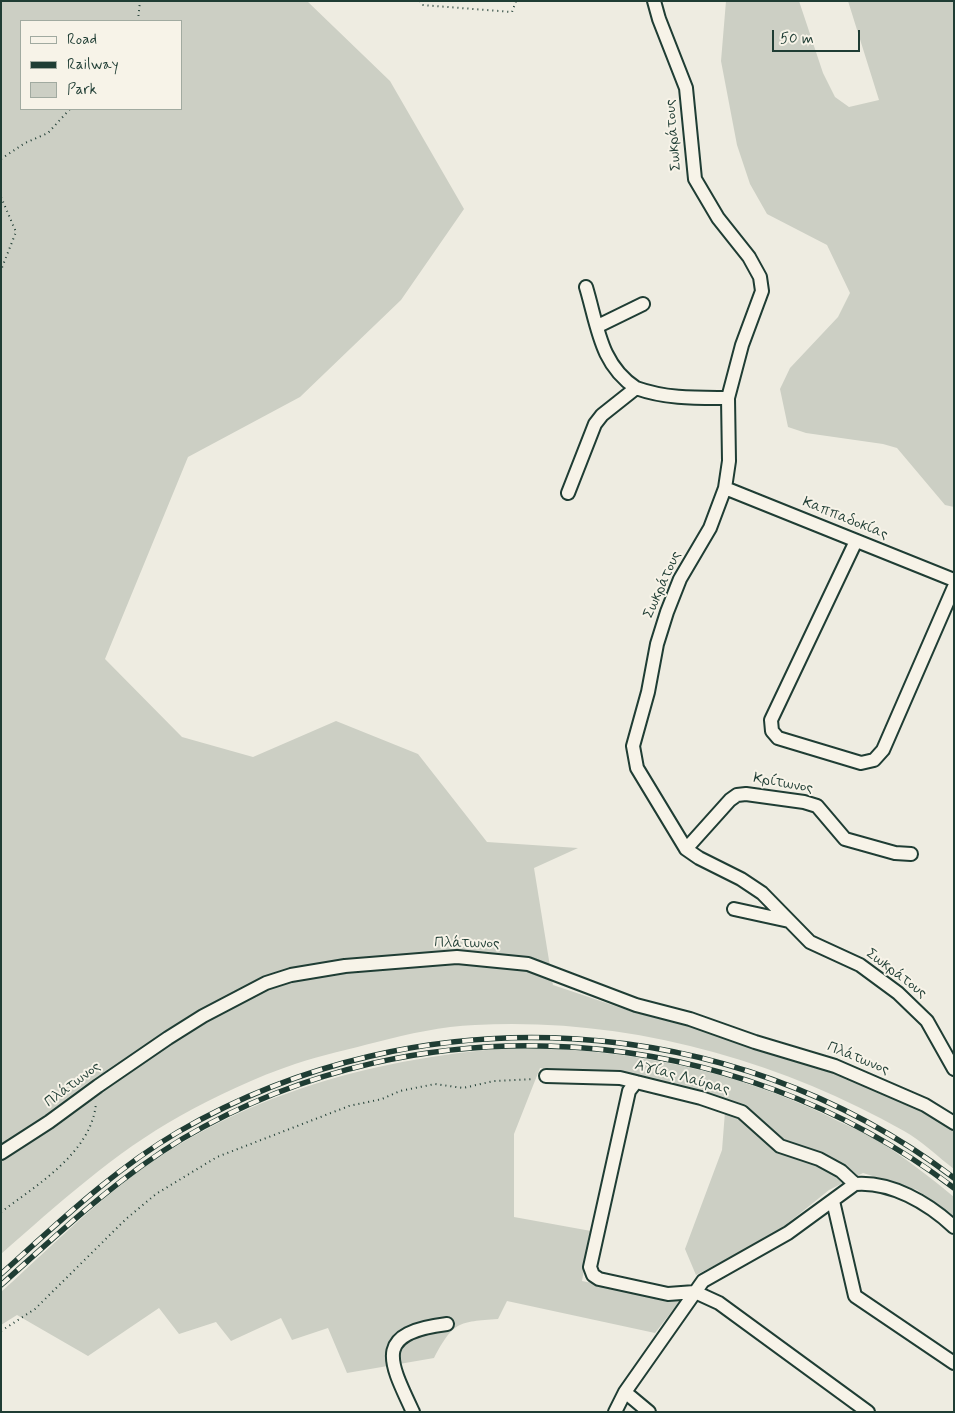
<!DOCTYPE html>
<meta charset="utf-8">
<style>
body{margin:0}
#map{position:relative;width:955px;height:1413px;overflow:hidden;background:#eeece1;font-family:Mynerve,sans-serif}
canvas{display:block}
.frame{position:absolute;inset:0;border:2px solid #1f3d34;pointer-events:none}
.legend{position:absolute;left:20px;top:20px;width:162px;height:90px;box-sizing:border-box;background:#f7f3e8;border:1px solid #a1aaa0;margin:0;padding:6px 9px;list-style:none;font-size:15px;color:#1f3d34}
.legend li{display:flex;align-items:center;gap:10px;height:25px}
.legend b{width:25px;border:1px solid #a1aaa0}
.scale{position:absolute;left:772px;top:30px;width:88px;height:22px;box-sizing:border-box;border:2px solid #1f3d34;border-top:0;padding-left:6px;font-size:15px;line-height:18px;white-space:nowrap;color:#1f3d34;-webkit-text-stroke:4px #f7f3e8;paint-order:stroke}
</style>
<div id="map">
<canvas width="955" height="1413"></canvas>
<div class="frame"></div>
<ul class="legend">
<li><b style="height:6px;background:#f7f3e8"></b>Road</li>
<li><b style="height:6px;background:#1f3d34"></b>Railway</li>
<li><b style="height:14px;background:#cccfc4"></b>Park</li>
</ul>
<div class="scale">50 m</div>
</div>
<script>
const g = document.querySelector('canvas').getContext('2d');
g.lineJoin = 'round';
function fill(path, color) { g.fillStyle = color; g.fill(path, 'evenodd'); }
function trace(path, color, width, dash) { g.strokeStyle = color; g.lineWidth = width; g.lineCap = dash ? 'butt' : 'round'; g.setLineDash(dash || []); g.stroke(path); }
function drawText(font, color, halo, rows, align = 'center') {
  g.font = font + ' Mynerve,sans-serif'; g.lineWidth = 4; g.setLineDash([]); g.textBaseline = 'middle'; g.strokeStyle = halo; g.fillStyle = color; for (const [text, x, y, turn = 0] of rows) {
    g.save(); g.translate(x, y); g.rotate((+turn || 0) * Math.PI / 180); g.textAlign = isNaN(turn) ? turn : align; if (halo) g.strokeText(text, 0, 0); g.fillText(text, 0, 0); g.restore();
  }
}
fill(new Path2D(`
 M1 1H307L390 81 464 209 401 300 300 397 188 457 105 659 182 737 253 757 336 721 418 754 487 842 578 848 534 868 553 985 636 1013 687 1024 829 1070 919 1108 954 1130V1169C938 1157 922 1141 904 1131 775 1058 624 1017 475 1025 442 1026 409 1034 377 1042 350 1049 322 1055 295 1064 256 1077 216 1096 180 1116 115 1152 57 1205 1 1254ZM21 21H181V109H21Z
 M726 1H799L823 73 835 97 849 107 879 100 848 1H954V507L945 505 897 448 883 444 806 433 788 427 780 389 790 368 838 317 850 293 827 245 767 214 750 184 737 145 721 61Z
 M524 1047C633 1051 731 1069 830 1117 845 1125 863 1131 877 1140 904 1157 930 1177 954 1197V1217L917 1190 863 1173 829 1190 772 1236 696 1275 685 1249 722 1150 726 1099 637 1075 540 1068 514 1134V1217L591 1231 582 1281 680 1301 655 1333 507 1301 498 1319C458 1322 454 1321 434 1358L347 1373 328 1328 292 1340 281 1318 231 1341 216 1322 179 1334 159 1308 88 1356 17 1315 1 1325V1292C41 1256 80 1217 122 1184 238 1093 380 1056 524 1047Z`), '#cccfc4');
const minor = new Path2D(`
 M654 1 659 19 686 88 695 179 718 218 749 257 760 277 762 291 742 345 728 398 729 461 725 488 710 528 680 579 667 612 657 644 648 692 633 746 637 768 686 849 699 858 741 879 762 893 810 942 860 965 898 993 927 1021 954 1069
 M586 287C598 327 600 364 636 388
 M598 326 643 304
 M725 488 954 580
 M568 493 595 424 602 415 636 388C667 399 696 398 728 398
 M856 541 771 720 772 731 778 738 861 763 874 760 883 750 954 587
 M686 849 730 800 737 795 746 794 804 802 817 806 845 839 895 853 911 854
 M734 909 789 921
 M546 1076 620 1078 701 1098 742 1112 780 1146 819 1159 841 1171 855 1184C891 1181 928 1203 954 1227
 M636 1082 629 1091 590 1267 593 1275 599 1279 668 1294 695 1292 719 1303 868 1412
 M1 1153 49 1122 98 1086 168 1038 203 1016 266 983 291 975 345 966 457 957 528 964 636 1005 690 1019 755 1042 835 1066 925 1105 954 1123
 M833 1201 855 1296 954 1363
 M625 1392 649 1412
 M413 1412C388 1359 374 1333 447 1324
 M615 1412 625 1392 703 1281 788 1233 855 1184`);
trace(minor, '#1f3d34', 16);
trace(new Path2D(`
 M420 1 422 5 512 12 516 1
 M138 21 140 1
 M1 159 25 143 48 133 70 109
 M1 197 16 232 1 270
 M1 1212C37 1185 92 1152 96 1103
 M1 1331 35 1309 126 1219 156 1194 217 1157 349 1106 382 1099 400 1091 435 1084 463 1088 494 1081 534 1079`), '#1f3d34', 2, [1, 4]);
trace(minor, '#f7f3e8', 12);
const rail = new Path2D(`
 M1 1274C57 1224 113 1170 178 1132 420 992 730 1008 954 1178
 M1 1285C59 1233 116 1179 182 1139 423 997 732 1020 954 1188`);
trace(rail, '#1f3d34', 5.5);
trace(rail, '#f7f3e8', 4, [11]);
drawText('15px', '#1f3d34', '#f7f3e8', [
 ["Σωκράτους",674,135,-95],
 ["Καππαδοκίας",845,519,22],
 ["Σωκράτους",663,585,-66],
 ["Κρίτωνος",783,784,10],
 ["Πλάτωνος",467,944,1],
 ["Σωκράτους",896,974,37],
 ["Πλάτωνος",858,1059,22],
 ["Αγίας Λαύρας",682,1078,15],
 ["Πλάτωνος",73,1085,-37]
]);
</script>
